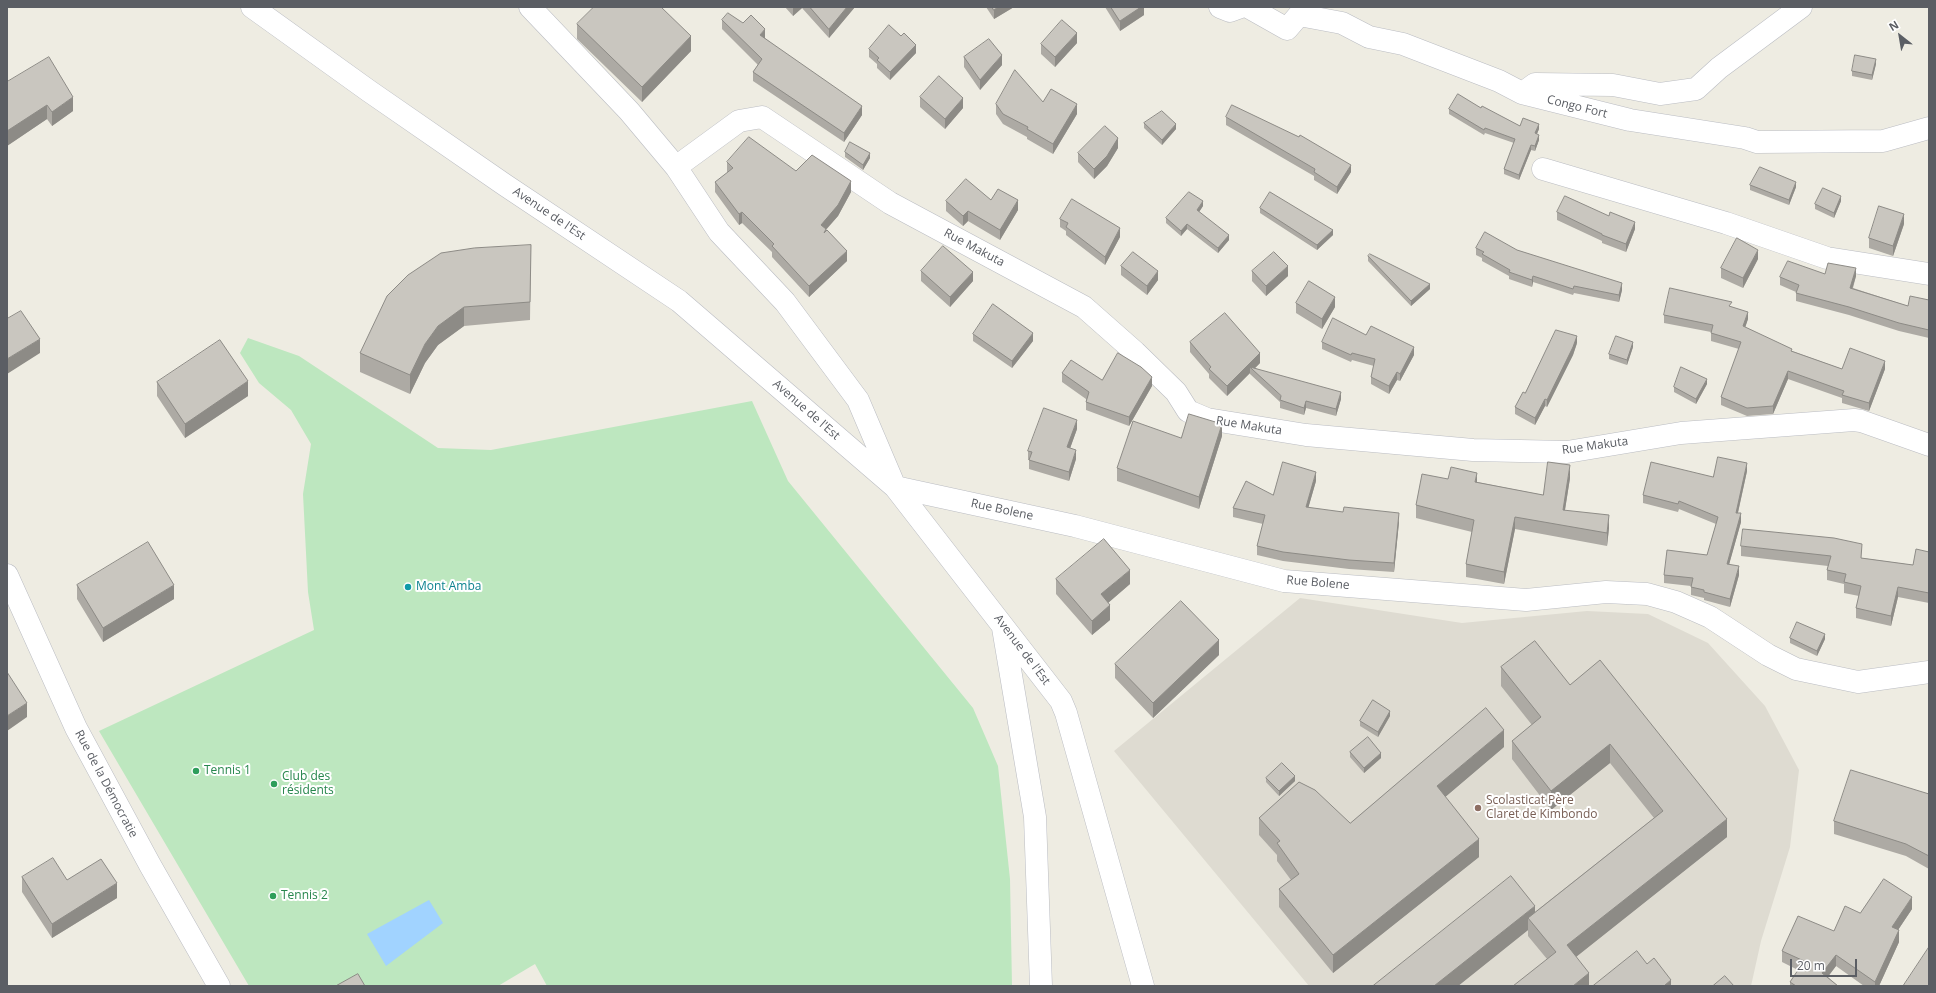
<!DOCTYPE html>
<meta charset="utf-8">
<style>
body{margin:0}
#map{position:relative;width:1936px;height:993px;overflow:hidden;background:#eeece2;font-family:"Open Sans",sans-serif}
canvas{display:block}
.frame{position:absolute;inset:0;border:8px solid #5b5e64;pointer-events:none}
.north{position:absolute;left:1880px;top:16px;width:40px;height:40px;-webkit-text-stroke:3px #fff;paint-order:stroke;rotate:329deg;font-size:11px;font-weight:700;line-height:16px;text-align:center;color:#5b5e64}
.north::after{content:'';display:block;margin:auto;width:14px;height:18px;background:#5b5e64;clip-path:polygon(50% 0,100% 100%,50% 72%,0 100%)}
.scale{position:absolute;left:1790px;top:959px;width:67px;height:18px;box-sizing:border-box;border:2px solid #5b5e64;border-top:0;padding-left:5px;font-size:12px;line-height:14px;white-space:nowrap;color:#5b5e64;-webkit-text-stroke:3px #fff;paint-order:stroke}
</style>
<div id="map">
<canvas width="1936" height="993"></canvas>
<div class="frame"></div>
<div class="north">N</div>
<div class="scale">20 m</div>
</div>
<script>
const g = document.querySelector('canvas').getContext('2d');
g.lineJoin = 'round';
function fill(path, color) { g.fillStyle = color; g.fill(path, 'evenodd'); }
function trace(path, color, width, dash) { g.strokeStyle = color; g.lineWidth = width; g.lineCap = dash ? 'butt' : 'round'; g.setLineDash(dash || []); g.stroke(path); }
function drawText(font, color, halo, rows, align = 'center') {
  g.font = font + ' "Open Sans",sans-serif'; g.lineWidth = 4; g.setLineDash([]); g.textBaseline = 'middle'; g.strokeStyle = halo; g.fillStyle = color; for (const [text, x, y, turn = 0] of rows) {
    g.save(); g.translate(x, y); g.rotate((+turn || 0) * Math.PI / 180); g.textAlign = isNaN(turn) ? turn : align; if (halo) g.strokeText(text, 0, 0); g.fillText(text, 0, 0); g.restore();
  }
}
fill(new Path2D(`
 M1300 598 1462 623 1587 611 1648 614 1708 643 1765 706 1799 770 1790 847 1761 941 1751 986H1309L1114 751Z`), '#dedbd1');
fill(new Path2D(`
 M248 338 299 356 438 448 491 450 752 401 788 481 973 708 998 766 1010 879 1012 986H547L535 964 498 986H249L99 731 314 630 308 592 303 494 311 444 291 410 259 383 240 353Z`), '#bde7bf');
fill(new Path2D(`
 M429 900 443 923 386 966 367 934Z`), '#a1d3ff');
const minor = new Path2D(`
 M252 7 369 91 505 185 679 301 895 487 1061 701 1066 713 1143 986
 M530 7 629 111 676 167 719 232 785 302 858 400 895 487 1075 526 1284 581 1526 600 1606 592 1647 594 1676 602 1710 617 1768 655 1796 669 1858 682 1929 672
 M1220 7 1230 11 1241 7
 M1248 7 1287 29 1299 15 1342 23 1369 37 1403 44 1499 81 1522 93 1630 120 1745 138 1757 142 1883 141 1929 128
 M1524 92 1535 84 1613 85 1660 94 1696 89 1719 68 1801 7
 M676 167 739 121 762 117 890 203 1084 307 1135 352 1176 392 1188 411 1207 419 1306 435 1473 450 1567 452 1681 433 1854 420 1861 421 1929 445
 M1543 169 1726 223 1827 258 1929 274
 M7 575 76 728 150 865 219 986
 M1003 628 1035 817 1041 986`);
trace(minor, '#babcc2', 23);
trace(minor, '#fff', 22);
fill(new Path2D(`
 M785 7H855L829 38 802 8 793 16Z
 M986 7H1014L994 19Z
 M1105 7H1144V15L1120 31Z
 M722 20 765 38 862 115 844 142 753 81V72L758 65 722 29Z
 M577 24 691 51 642 102 577 39Z
 M1077 43 1055 67 1041 54V44Z
 M869 49 916 53 890 80 877 68V64L869 57Z
 M964 57 1002 65 980 90 964 67Z
 M1876 64 1872 80 1852 76V71Z
 M7 82 73 111 52 126 47 119 7 146Z
 M920 97 963 108 945 129 920 107Z
 M1043 102 1077 114 1053 154 1027 139V137L1003 124 996 114V104Z
 M1481 108 1520 126 1539 129 1537 134 1539 140 1535 151 1531 150 1519 180 1504 174V169L1514 143 1485 133 1484 135 1449 114V109Z
 M1226 117 1351 172 1337 194 1314 180V176L1226 125Z
 M1144 123 1176 129 1162 145 1144 128Z
 M1118 148 1107 166 1094 179 1078 162V153Z
 M845 152 870 158 863 170 845 157Z
 M727 162 796 171 851 192 838 216 826 230 847 261 809 297 772 257V252L742 223 739 225 715 192V182L727 173Z
 M1750 185 1796 187 1789 205 1750 190Z
 M991 200 1018 210 1000 240 968 221 963 226 946 211V201Z
 M1841 201 1834 218 1815 209V204Z
 M1203 206 1199 212 1229 240 1218 253 1187 229 1181 236 1166 223V218Z
 M1260 208 1333 235 1317 250 1260 213Z
 M1557 212 1635 229 1626 252 1602 243V241L1557 220Z
 M1060 219 1120 237 1105 265 1066 235V231L1060 227Z
 M1904 224 1893 256 1869 248V238Z
 M531 245 530 320 464 326 438 345 425 363 410 394 360 372V353Z
 M1476 248 1517 250 1622 290 1619 302 1574 293 1573 295 1533 282 1532 287 1509 279V276L1482 261V258L1476 255Z
 M1368 256 1430 289 1411 306 1368 261Z
 M1758 259 1743 288 1721 278V268Z
 M1121 266 1158 280 1147 295 1121 275Z
 M921 271 973 281 950 307 921 281Z
 M1252 271 1288 276 1266 296 1252 281Z
 M1825 274 1856 276 1853 288 1908 306 1929 300V338L1899 331 1849 315 1796 301V292L1780 285V277Z
 M1296 303 1335 307 1322 329 1296 313Z
 M1732 307 1748 319 1745 327 1792 351 1842 369H1885L1869 411 1842 403V398L1788 379 1773 414 1747 416 1721 405V397L1739 349 1711 341V332L1664 323V315Z
 M973 334 1033 341 1012 368 973 341Z
 M1366 335 1414 355 1400 381 1397 380 1389 394 1371 384V377L1374 366 1352 360 1351 362 1322 349V342Z
 M1190 342 1260 363 1255 368 1341 399 1336 416 1306 408 1304 415 1280 408V402L1250 374V373L1227 396 1209 378V374L1190 352Z
 M1577 343 1573 355 1547 407 1545 406 1535 425 1515 414V407L1525 393Z
 M1633 347 1627 365 1609 359V354Z
 M1062 373 1102 380 1152 386 1129 426 1086 410V399L1062 382Z
 M157 382 248 396 185 438 157 396Z
 M1707 384 1696 404 1674 392V387Z
 M1077 429 1070 448 1076 459 1069 481 1029 469V460H1028V451Z
 M1222 436 1199 509 1117 481V468L1181 438Z
 M1747 471 1738 513 1741 522 1729 564 1739 575 1730 607 1704 600V598L1691 595V586L1664 583V575L1707 555 1716 524 1679 509 1678 512 1643 503V495L1713 477Z
 M1570 478 1565 510 1609 528 1607 546 1515 529 1504 584 1466 577V564L1472 532 1416 518V505L1448 479 1477 482 1543 495Z
 M1316 481 1308 508 1399 522 1394 572 1349 569 1283 561 1257 555V546L1263 524 1233 517V508Z
 M1741 546 1862 558 1913 565 1929 552V603L1898 597 1891 626 1856 618V608L1859 596 1844 593V584L1827 580V570L1828 566 1741 556Z
 M1056 579 1130 584 1108 603 1110 620 1092 635 1056 594Z
 M77 585 174 599 103 642 77 599Z
 M1790 638 1825 639 1817 656 1790 643Z
 M1219 655 1153 718 1115 678V664Z
 M1501 667 1570 685 1727 837 1576 957 1589 986 1547 959 1528 936V930L1458 986H1373L1535 912 1654 818 1610 763 1551 810 1512 759V741L1532 725 1501 686Z
 M1390 716 1378 737 1360 726V721Z
 M1504 747 1445 797 1479 857 1333 973 1279 907V889L1291 880 1277 861V855L1259 835V818L1350 823Z
 M1350 752 1381 758 1364 773 1350 757Z
 M1266 778 1295 781 1279 796 1266 782Z
 M1929 794V869L1906 856 1834 834V821Z
 M22 877 67 880 117 898 52 938 22 892Z
 M1912 909 1898 930 1899 942 1879 986H1864L1836 966 1828 977 1838 986H1790V982L1798 970 1782 962V951L1834 931 1860 913Z`), '#adaaa4');
fill(new Path2D(`
 M793 7H802V8L793 16Z
 M847 7H855L829 38V29Z
 M998 7H1014L994 19V10Z
 M1141 7H1144V15L1120 31V21Z
 M765 29V38L760 44V35Z
 M1077 33V43L1055 67V57Z
 M691 36V51L642 102V87Z
 M916 45V53L890 80V72Z
 M1002 55V65L980 90V80Z
 M1876 59V64L1872 80V75Z
 M73 97V111L52 126V112Z
 M963 98V108L945 129V119Z
 M1077 104V114L1053 154V144Z
 M47 105V119L7 146V131Z
 M862 106V115L844 142V133Z
 M1176 124V129L1162 145V140Z
 M1539 124V129L1535 138V133Z
 M1539 135V140L1535 151V146Z
 M1118 138V148L1107 166 1094 179V169Z
 M1531 145V150L1519 180V175Z
 M870 153V158L863 170V165Z
 M1351 165V172L1337 194V187Z
 M851 181V192L838 216 821 235V225Z
 M1796 182V187L1789 205V200Z
 M1841 196V201L1834 218V213Z
 M1018 200V210L1000 240V230Z
 M1203 201V206L1197 215V210Z
 M968 211V221L963 226V216Z
 M742 212V223L739 225V214Z
 M1904 214V224L1893 256V246Z
 M1635 222V229L1626 252V244Z
 M1187 224V229L1181 236V231Z
 M1120 228V237L1105 265V257Z
 M1333 230V235L1317 250V245Z
 M1229 235V240L1218 253V248Z
 M1758 250V259L1743 288V278Z
 M847 251V261L809 297V286Z
 M1288 266V276L1266 296V286Z
 M1856 268V276L1850 296V288Z
 M1158 271V280L1147 295V286Z
 M973 272V281L950 307V297Z
 M1533 276V282L1532 287V280Z
 M1622 283V290L1619 302V295Z
 M1430 284V289L1411 306V301Z
 M1335 297V307L1322 329V319Z
 M464 307V326L438 345 425 363 410 394V375L425 344 438 326Z
 M1748 312V319L1743 334V326Z
 M1033 333V341L1012 368V361Z
 M1577 336V343L1573 355 1547 407V400Z
 M40 339V353L7 374V359Z
 M1633 342V347L1627 365V360Z
 M1414 347V355L1400 381V374Z
 M1260 353V363L1253 370 1250 367V373L1227 396V386Z
 M1885 361V369L1869 411V403Z
 M1788 371V379L1773 414V406Z
 M1397 372V380L1389 394V386Z
 M1152 377V386L1129 426V417Z
 M1707 379V384L1696 404V399Z
 M248 381V396L185 438V424Z
 M1341 392V399L1336 416V409Z
 M1545 399V406L1535 425V418Z
 M1306 401V408L1304 415V408Z
 M1077 420V429L1067 457V447Z
 M1222 424V436L1199 509V497Z
 M1076 450V459L1069 481V472Z
 M1747 463V471L1736 521V513Z
 M1570 465V478L1563 522V510Z
 M1316 472V481L1306 516V507Z
 M1477 473V486L1475 482Z
 M1399 513V522L1394 572V563Z
 M1741 513V522L1727 572V564Z
 M1609 515V528L1607 546V533Z
 M1515 517V529L1504 584V572Z
 M1739 566V575L1730 607V599Z
 M1130 570V584L1101 609V594Z
 M174 585V599L103 642V628Z
 M1898 587V597L1891 626V616Z
 M1110 605V620L1092 635V621Z
 M1825 634V639L1817 656V651Z
 M1219 640V655L1153 718V703Z
 M27 703V717L7 731V716Z
 M1390 711V716L1378 737V732Z
 M1504 730V747L1437 804V786Z
 M1610 744V763L1551 810V791Z
 M1381 753V758L1364 773V768Z
 M1295 776V781L1279 796V791Z
 M1727 819V837L1567 964V945Z
 M1479 839V857L1333 973V955Z
 M117 883V898L52 938V924Z
 M1912 897V909L1892 939V927Z
 M1535 906V924L1528 918V930L1458 986H1434Z
 M1899 930V942L1879 986H1875V982Z
 M1836 955V966L1822 984V973Z
 M1589 973V986H1573Z
 M1671 980V986H1665V985Z`), '#8d8b86');
const building = new Path2D(`
 M594 7H661L691 36 642 87 577 24Z
 M810 7H847L829 29Z
 M992 7H998L994 10Z
 M1111 7H1141L1120 21Z
 M728 13 743 23 751 15 765 29 760 35 862 106 844 133 753 72 762 59 722 20Z
 M1062 20 1077 33 1055 57 1041 44Z
 M889 25 901 36 904 33 916 45 890 72 877 60 879 58 869 49Z
 M989 39 1002 55 980 80 964 57Z
 M1855 55 1876 59 1872 75 1852 71Z
 M49 57 73 97 52 112 47 105 7 131V82Z
 M1015 70 1043 102 1051 89 1077 104 1053 144 1027 129 1028 127 1003 114 996 104Z
 M939 76 963 98 945 119 920 97Z
 M1458 94 1481 108 1482 106 1520 126 1523 118 1539 124 1535 133 1539 135 1535 146 1531 145 1519 175 1504 169 1515 139 1485 128 1484 130 1449 109Z
 M1232 105 1299 137 1300 135 1351 165 1337 187 1314 172 1315 169 1226 117Z
 M1162 111 1176 124 1162 140 1144 123Z
 M1105 126 1118 138 1107 156 1094 169 1078 153Z
 M749 137 796 171 812 155 851 181 838 205 821 225 826 229 824 233 827 230 847 251 809 286 772 246 774 244 742 212 739 214 715 182 733 168 727 162Z
 M850 142 870 153 863 165 845 152Z
 M1760 167 1796 182 1789 200 1750 185Z
 M966 179 991 200 998 189 1018 200 1000 230 968 211 963 216 946 201Z
 M1823 188 1841 196 1834 213 1815 204Z
 M1189 192 1203 201 1197 210 1229 235 1218 248 1187 224 1181 231 1166 218Z
 M1270 192 1333 230 1317 245 1260 208Z
 M1565 196 1609 216 1610 212 1635 222 1626 244 1602 235V234L1557 212Z
 M1072 199 1120 228 1105 257 1066 227 1068 223 1060 219Z
 M1879 206 1904 214 1893 246 1869 238Z
 M1485 232 1517 250 1622 283 1619 295 1574 286 1573 289 1533 276 1532 280 1509 272 1510 270 1482 254 1484 252 1476 248Z
 M1737 238 1758 250 1743 278 1721 268Z
 M531 245 530 302 464 307 438 326 425 344 410 375 360 353 387 296 408 275 441 253 474 248Z
 M943 246 973 272 950 297 921 271Z
 M1133 252 1158 271 1147 286 1121 266Z
 M1274 252 1288 266 1266 286 1252 271Z
 M1370 254 1430 284 1411 301 1368 256Z
 M1788 261 1825 274 1828 263 1856 268 1850 288 1908 306 1910 296 1929 300V330L1899 323 1849 307 1796 293 1799 285 1780 277Z
 M1309 281 1335 297 1322 319 1296 303Z
 M1670 288 1732 302 1729 306 1748 312 1743 326 1792 349 1791 351 1842 369 1850 348 1885 361 1869 403 1842 395 1844 391 1788 371 1773 406 1747 408 1721 397 1741 342 1711 333 1713 325 1664 315Z
 M993 304 1033 333 1012 361 973 334Z
 M21 311 40 339 7 359V319Z
 M1225 313 1260 353 1227 386 1209 369 1211 367 1190 342Z
 M1333 318 1366 335 1371 326 1414 347 1400 374 1397 372 1389 386 1371 377 1375 359 1352 353 1351 355 1322 342Z
 M1556 330 1577 336 1573 347 1547 400 1545 399 1535 418 1515 407 1523 392 1525 393Z
 M1616 336 1633 342 1627 360 1609 354Z
 M220 340 248 381 185 424 157 382Z
 M1118 353 1141 367 1152 377 1129 417 1086 402 1089 392 1062 373 1071 360 1102 380Z
 M1250 367 1341 392 1336 409 1306 401 1304 408 1280 400 1281 396Z
 M1681 367 1707 379 1696 399 1674 387Z
 M1044 408 1077 420 1067 447 1076 450 1069 472 1029 460 1032 452 1028 451Z
 M1189 414 1222 424 1199 497 1117 468 1133 421 1181 438Z
 M1718 457 1747 463 1736 513H1741L1727 564 1739 566 1730 599 1704 592V590L1691 587 1693 578 1664 575 1667 550 1707 555 1718 517 1679 501 1678 504 1643 495 1651 462 1713 477Z
 M1283 462 1316 472 1306 507 1343 512 1344 507 1399 513 1394 563 1349 560 1283 552 1257 546 1265 515 1233 508 1246 481 1273 495Z
 M1548 462 1570 465 1563 510 1609 515 1607 533 1515 517 1504 572 1466 564 1474 520 1416 505 1422 474 1448 479 1451 467 1477 473 1475 482 1543 495Z
 M1743 529 1834 538 1862 544 1861 558 1913 565 1916 549 1929 552V593L1898 587 1891 616 1856 608 1861 586 1844 582 1846 574 1827 570 1831 556 1741 546Z
 M1104 539 1130 570 1101 594 1110 605 1092 621 1056 579Z
 M148 542 174 585 103 628 77 585Z
 M1181 601 1219 640 1153 703 1115 664Z
 M1797 622 1825 634 1817 651 1790 638Z
 M1535 641 1570 685 1600 660 1727 819 1567 945 1589 973 1573 986H1513L1556 952 1528 918 1663 811 1610 744 1551 791 1512 741 1541 717 1501 667Z
 M7 672 27 703 7 716Z
 M1373 700 1390 711 1378 732 1360 721Z
 M1486 708 1504 730 1437 786 1479 839 1333 955 1279 889 1299 874 1277 843 1280 841 1259 818 1299 782 1315 790 1350 823Z
 M1368 737 1381 753 1364 768 1350 752Z
 M1282 763 1295 776 1279 791 1266 778Z
 M1851 770 1929 794V856L1906 844 1834 821Z
 M53 858 67 880 101 859 117 883 52 924 22 877Z
 M1511 876 1535 906 1434 986H1373Z
 M1884 879 1912 897 1892 927 1899 930 1875 982 1836 955 1822 973 1838 986H1796L1790 982 1804 961 1782 951 1798 916 1834 931 1845 906 1860 913Z
 M1929 947V986H1906L1904 985Z
 M1637 951 1647 964 1654 958 1671 980 1665 985 1666 986H1593Z
 M358 974 365 986H336Z
 M1725 976 1734 986H1713Z`);
fill(building, '#c9c6bf');
trace(building, '#8d8b86', 1);
for (const [x, y, r, color] of [
 [408,587,4,"#0f9aa8"],
 [196,771,4,"#2e9e5b"],
 [274,784,4,"#2e9e5b"],
 [1478,808,4,"#8d6e63"],
 [273,896,4,"#2e9e5b"]
]) { const dot = new Path2D(); dot.arc(x, y, r, 0, 2 * Math.PI); g.fillStyle = color; g.fill(dot); trace(dot, '#fff', 1.5); }
drawText('12px', '#5b5e64', '#fff', [
 ["Congo Fort",1577,107,14],
 ["Avenue de l'Est",549,214,34],
 ["Rue Makuta",974,248,28],
 ["Avenue de l'Est",806,410,41],
 ["Rue Makuta",1249,426,9],
 ["Rue Makuta",1595,446,-8],
 ["Rue Bolene",1002,510,12],
 ["Rue Bolene",1318,583,5],
 ["Avenue de l'Est",1022,650,53],
 ["Rue de la Démocratie",106,784,62]
]);
drawText('12px', '#0d838f', '#fff', [
 ["Mont Amba",416,587]
], 'left');
drawText('12px', '#27864d', '#fff', [
 ["Tennis 1",204,771],
 ["Club des",282,777],
 ["résidents",282,791],
 ["Tennis 2",281,896]
], 'left');
drawText('12px', '#785e54', '#fff', [
 ["Scolasticat Père",1486,801],
 ["Claret de Kimbondo",1486,815]
], 'left');
</script>
